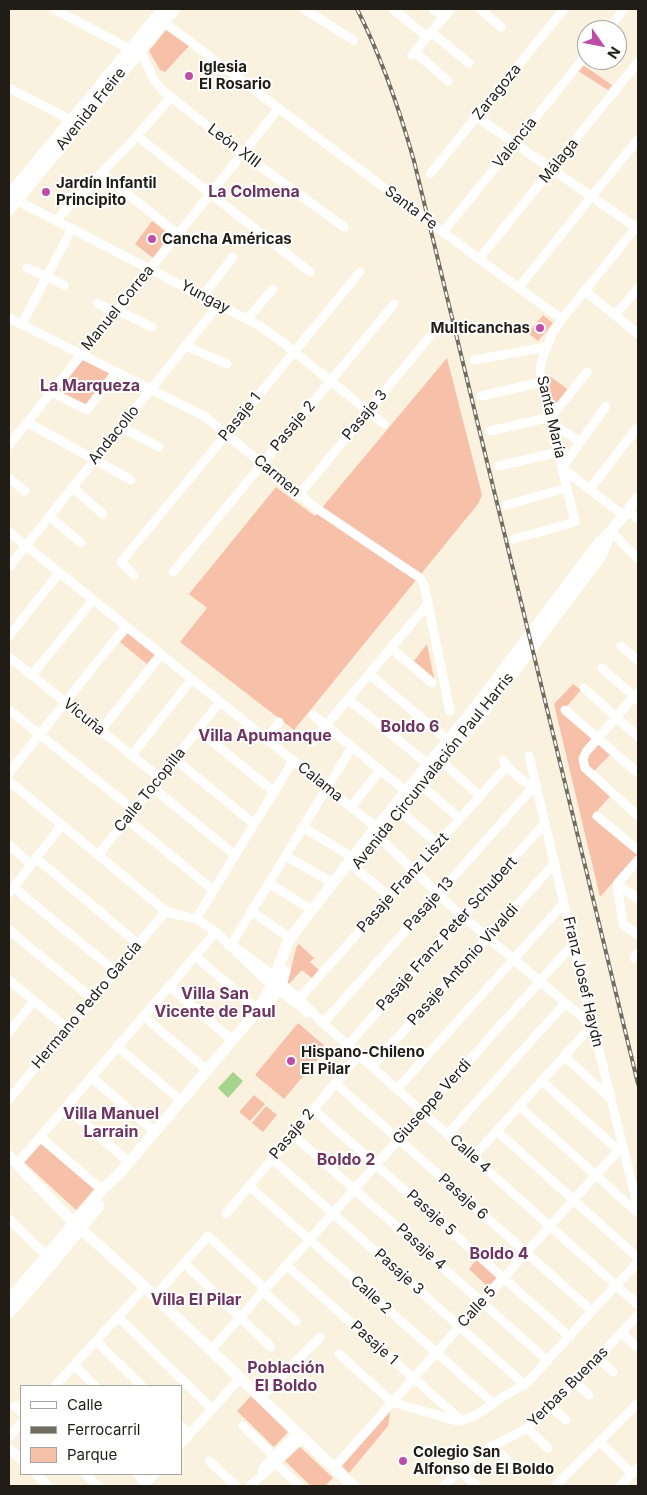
<!DOCTYPE html>
<meta charset="utf-8">
<style>
body{margin:0}
#map{position:relative;width:647px;height:1495px;overflow:hidden;background:#faf2de;font-family:Inter,sans-serif}
canvas{display:block}
.frame{position:absolute;inset:0;border:10px solid #1f1d16;pointer-events:none}
.legend{position:absolute;left:20px;top:1385px;width:162px;height:90px;box-sizing:border-box;background:#fff;border:1px solid #a5a5a2;margin:0;padding:6px 9px;list-style:none;font-size:15px;color:#1f1d16}
.legend li{display:flex;align-items:center;gap:10px;height:25px}
.legend b{width:25px;border:1px solid #a5a5a2}
.north{position:absolute;left:577px;top:20px;width:50px;height:50px;box-sizing:border-box;background:#fff;border:1px solid #a5a5a2;border-radius:50%;rotate:123deg;font-size:14px;font-weight:700;line-height:20px;text-align:center;color:#1f1d16}
.north::after{content:'';display:block;margin:auto;width:18px;height:22px;background:#be4da8;clip-path:polygon(50% 0,100% 100%,50% 72%,0 100%)}
</style>
<div id="map">
<canvas width="647" height="1495"></canvas>
<div class="frame"></div>
<ul class="legend">
<li><b style="height:6px;background:#fff"></b>Calle</li>
<li><b style="height:6px;background:#716d61"></b>Ferrocarril</li>
<li><b style="height:14px;background:#f7c0a9"></b>Parque</li>
</ul>
<div class="north">N</div>
</div>
<script>
const g = document.querySelector('canvas').getContext('2d');
g.lineJoin = 'round';
function fill(path, color) { g.fillStyle = color; g.fill(path, 'evenodd'); }
function trace(path, color, width, dash) { g.strokeStyle = color; g.lineWidth = width; g.lineCap = dash ? 'butt' : 'round'; g.setLineDash(dash || []); g.stroke(path); }
function drawText(font, color, halo, rows, align = 'center') {
  g.font = font + ' Inter,sans-serif'; g.lineWidth = 4; g.setLineDash([]); g.textBaseline = 'middle'; g.strokeStyle = halo; g.fillStyle = color; for (const [text, x, y, turn = 0] of rows) {
    g.save(); g.translate(x, y); g.rotate((+turn || 0) * Math.PI / 180); g.textAlign = isNaN(turn) ? turn : align; if (halo) g.strokeText(text, 0, 0); g.fillText(text, 0, 0); g.restore();
  }
}
fill(new Path2D(`
 M166 30 189 46 165 72 160 70 149 51Z
 M583 65 612 85 608 90 578 71Z
 M152 221 170 235 153 258 135 244Z
 M543 315 553 323 538 341 528 333Z
 M82 358 110 373 85 406 56 392Z
 M447 358 482 495 478 504 294 730 180 642 207 608 189 594 276 487 315 516Z
 M545 373 569 390 554 409Z
 M128 633 155 654 147 664 120 642Z
 M427 644 434 678 414 661Z
 M573 684 581 690 562 712 611 754 589 776 611 795 592 817 638 854 600 897 554 704Z
 M299 944 314 958 310 962 320 971 313 979 302 970 287 986 296 948Z
 M298 1023 327 1048 284 1099 255 1075Z
 M254 1095 265 1104 250 1121 239 1112Z
 M266 1106 277 1115 263 1132 252 1123Z
 M42 1143 95 1188 76 1210 24 1162Z
 M478 1258 498 1276 488 1287 469 1269Z
 M251 1396 288 1432 274 1447 237 1411Z
 M391 1407 388 1426 349 1473 339 1463Z
 M299 1446 333 1478 325 1486H311L285 1461Z`), '#f7c0a9');
fill(new Path2D(`
 M233 1072 243 1081 228 1098 218 1088Z`), '#a4d48e');
trace(new Path2D(`
 M54 9 126 47 139 51 144 58 154 80 162 90 243 154 344 227
 M304 9 353 40
 M393 9 427 37
 M433 9 444 17
 M480 9 501 27
 M164 22 479 259 562 319
 M607 30 624 9
 M431 32 469 63
 M415 52 448 81
 M412 55 451 9
 M9 88 71 120
 M477 117 638 229
 M137 136 310 272
 M101 173 178 234
 M430 174 564 9
 M12 198 260 326 282 342 384 424
 M56 220 137 136 171 97
 M443 232 587 54
 M479 259 638 62
 M27 268 64 285
 M519 287 638 139
 M585 291 638 334
 M203 296 233 257
 M97 303 110 310 121 312 152 327
 M615 315 638 288
 M9 318 204 416 316 508 420 578 424 585 450 711
 M247 319 273 289
 M22 324 72 228
 M186 346 227 364
 M474 360 546 347
 M51 392 87 410 116 372
 M481 396 542 382
 M27 422 131 480
 M553 424 580 442
 M121 427 159 447
 M490 431 551 417 587 372
 M9 445 279 108
 M499 466 559 452
 M9 478 25 491
 M72 487 103 514
 M590 489 636 429
 M299 495 431 335
 M506 505 567 488
 M628 511 638 519
 M49 516 81 543
 M624 516 562 468 542 382 540 369 542 360 552 334 562 319 638 225
 M614 526 611 531 638 559
 M9 532 377 828 378 837 381 839 454 909 593 1026 587 1031 473 1157
 M514 539 575 522 562 468 606 406
 M9 567 219 304
 M173 572 394 304
 M134 575 121 562 360 272
 M9 636 59 573
 M621 646 638 661
 M391 648 432 683
 M9 657 160 778
 M602 668 638 700
 M369 674 443 736
 M32 675 93 600
 M584 688 638 737
 M638 692 586 752 583 759 585 768 638 816
 M348 699 429 765
 M9 710 134 810
 M565 710 638 773
 M313 715 407 792
 M101 730 161 655
 M198 730 274 792
 M267 740 279 722
 M312 742 427 605
 M132 755 192 679
 M529 756 593 1026 638 1208
 M175 759 254 824
 M503 760C510 771 524 784 537 787
 M441 761 480 796
 M9 773 126 626
 M9 781 162 908 171 913 196 919 216 932 261 976 308 1013
 M421 785 460 819
 M152 787 235 855
 M351 807 380 770
 M400 811 438 844
 M597 816 638 850
 M127 819 213 890
 M303 827 353 858
 M9 845 31 864
 M98 855 220 702
 M286 856 333 883
 M36 858 138 944
 M354 867 390 897
 M269 883 311 910
 M617 884 623 924 638 935
 M617 884 638 860
 M617 884 638 899
 M13 887 115 971
 M9 893 62 825
 M251 911 290 938
 M196 919 293 761
 M9 930 93 999
 M231 945C265 966 295 994 323 1023L638 1305
 M231 945 352 747
 M195 956 258 1010
 M634 958 638 953
 M9 980 68 1029
 M169 986 232 1040
 M299 999 507 766
 M143 1016 207 1070
 M323 1023 530 791 537 787
 M9 1032 34 1001
 M348 1045 545 823
 M117 1046 181 1101
 M564 1056 610 1098
 M372 1066 555 863
 M91 1077 155 1132
 M542 1081 618 1150
 M335 1083 592 1311
 M397 1089 564 903
 M9 1099 166 911
 M519 1106 638 1213
 M66 1107 129 1162
 M313 1109 570 1337
 M497 1131 638 1258
 M292 1134 548 1361
 M448 1134 565 1003
 M40 1137 102 1190
 M272 1159 525 1385
 M17 1164 216 932
 M249 1186 493 1403
 M226 1214 359 1055
 M9 1219 47 1256
 M184 1263 271 1347
 M286 1265 462 1421
 M155 1296 208 1236 259 1283 267 1295 296 1321
 M118 1317 212 1409
 M622 1333 637 1347
 M96 1341 142 1386
 M211 1350 574 943
 M339 1354 392 1402 457 1421C468 1420 485 1411 493 1403L528 1382 592 1311 638 1262
 M598 1358 613 1372
 M74 1365 95 1386
 M575 1382 589 1395
 M55 1386 145 1287
 M261 1397 320 1337
 M15 1406 21 1412
 M551 1407 566 1420
 M181 1426 190 1434
 M243 1426 274 1456
 M527 1428 548 1448
 M9 1437 21 1423
 M600 1442 632 1474
 M181 1444 240 1378
 M491 1446 513 1465
 M9 1448 21 1460
 M209 1461 236 1486
 M276 1464 300 1486
 M334 1468 436 1353 622 1146
 M262 1470 274 1456 298 1433
 M459 1470 477 1486
 M36 1474 48 1486
 M85 1474 98 1486
 M137 1474 146 1483
 M143 1486 155 1474
 M250 1486 303 1438
 M444 1486 470 1459 527 1428 551 1407 638 1315
 M555 1486 638 1403
 M620 1486 638 1468`), '#fff', 9);
trace(new Path2D(`
 M9 195 163 9
 M9 210 175 9
 M438 765 480 717 601 556 608 539
 M266 1005 278 990 285 971
 M9 1156 71 1220 145 1287 353 1486
 M9 1300 102 1190 120 1173 258 1010 272 985 287 944 295 932 367 839 472 711 598 544 611 531 638 498
 M9 1313 52 1264 99 1206`), '#fff', 11);
const rail = new Path2D(`
 M357 9C382 58 399 108 414 161L638 1084`);
trace(rail, '#716d61', 4);
trace(rail, '#fff', 2, [5.5]);
for (const [x, y, r, color] of [
 [189,76,5,"#be4da8"],
 [46,192,5,"#be4da8"],
 [152,239,5,"#be4da8"],
 [540,328,5,"#be4da8"],
 [291,1061,5,"#be4da8"],
 [403,1461,5,"#be4da8"]
]) { const dot = new Path2D(); dot.arc(x, y, r, 0, 2 * Math.PI); g.fillStyle = color; g.fill(dot); trace(dot, '#fff', 2); }
drawText('bold 15px', '#1f1d16', '#fff', [
 ["Iglesia",199,67],
 ["El Rosario",199,84],
 ["Jardín Infantil",56,183],
 ["Principito",56,200],
 ["Cancha Américas",162,239],
 ["Multicanchas",530,328,"right"],
 ["Hispano-Chileno",301,1052],
 ["El Pilar",301,1069],
 ["Colegio San",413,1452],
 ["Alfonso de El Boldo",413,1469]
], 'left');
drawText('15px', '#1f1d16', '#fff', [
 ["Zaragoza",497,92,-51],
 ["Avenida Freire",91,109,-51],
 ["Valencia",515,143,-51],
 ["León XIII",234,146,37],
 ["Málaga",559,161,-51],
 ["Santa Fe",411,208,37],
 ["Yungay",205,297,28],
 ["Manuel Correa",118,308,-51],
 ["Pasaje 3",365,415,-50],
 ["Pasaje 1",240,417,-51],
 ["Santa María",551,417,77],
 ["Pasaje 2",293,426,-50],
 ["Andacollo",114,435,-51],
 ["Carmen",277,476,40],
 ["Vicuña",84,717,39],
 ["Avenida Circunvalación Paul Harris",433,771,-51],
 ["Calama",320,782,39],
 ["Calle Tocopilla",150,790,-51],
 ["Pasaje Franz Liszt",403,883,-48],
 ["Pasaje 13",429,904,-48],
 ["Pasaje Franz Peter Schubert",447,934,-48],
 ["Pasaje Antonio Vivaldi",463,965,-48],
 ["Franz Josef Haydn",583,982,77],
 ["Hermano Pedro García",87,1005,-50],
 ["Giuseppe Verdi",432,1102,-48],
 ["Pasaje 2",292,1134,-50],
 ["Calle 4",470,1154,42],
 ["Pasaje 6",463,1197,42],
 ["Pasaje 5",431,1213,42],
 ["Pasaje 4",421,1247,42],
 ["Pasaje 3",399,1272,42],
 ["Calle 2",371,1295,42],
 ["Calle 5",477,1307,-48],
 ["Pasaje 1",374,1343,42],
 ["Yerbas Buenas",568,1387,-45]
]);
drawText('bold 16px', '#6e3562', '#fff', [
 ["La Colmena",254,192],
 ["La Marqueza",90,386],
 ["Boldo 6",410,727],
 ["Villa Apumanque",265,736],
 ["Villa San",215,994],
 ["Vicente de Paul",215,1012],
 ["Villa Manuel",111,1114],
 ["Larrain",111,1132],
 ["Boldo 2",346,1160],
 ["Boldo 4",499,1254],
 ["Villa El Pilar",196,1300],
 ["Población",286,1368],
 ["El Boldo",286,1386]
]);
</script>
